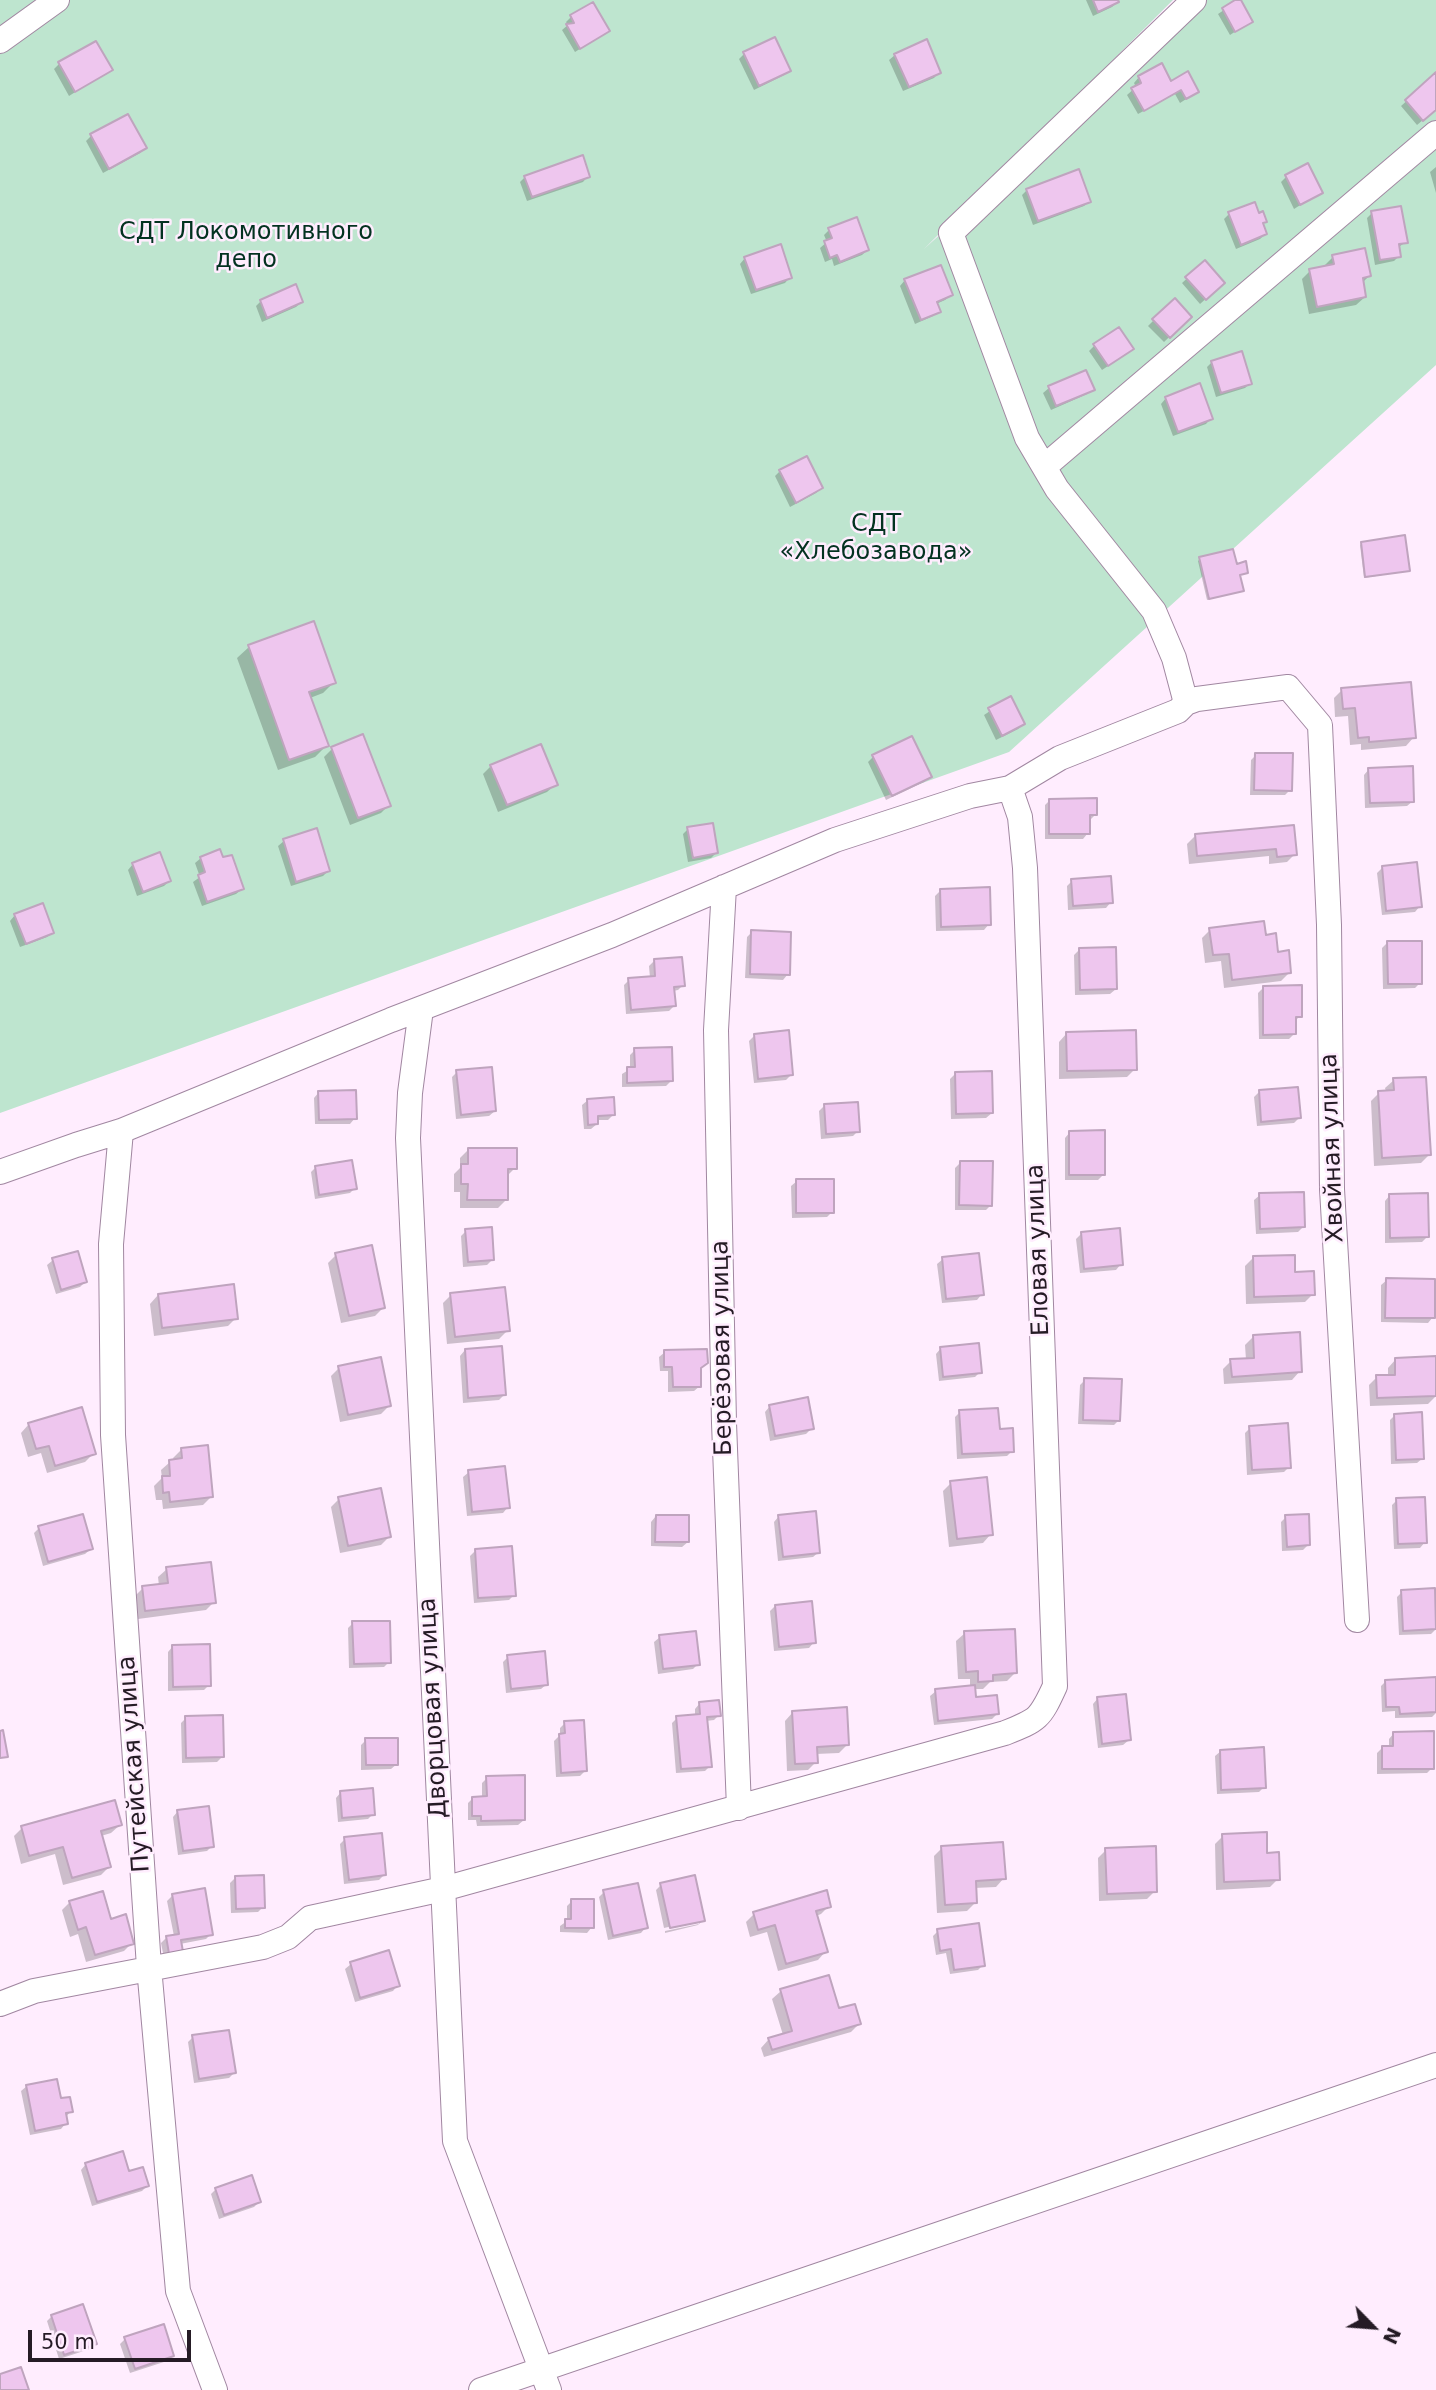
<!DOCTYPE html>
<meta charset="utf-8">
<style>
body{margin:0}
#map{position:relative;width:1436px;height:2390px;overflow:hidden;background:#ffedfe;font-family:"DejaVu Sans",sans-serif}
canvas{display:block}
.north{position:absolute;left:1338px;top:2292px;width:70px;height:70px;-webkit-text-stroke:5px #ffedfe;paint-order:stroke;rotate:115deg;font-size:19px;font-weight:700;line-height:28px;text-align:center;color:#251b25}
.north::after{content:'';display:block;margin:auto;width:24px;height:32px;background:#251b25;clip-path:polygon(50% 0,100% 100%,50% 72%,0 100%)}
.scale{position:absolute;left:28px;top:2330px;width:163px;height:32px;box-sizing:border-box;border:4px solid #251b25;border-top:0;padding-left:9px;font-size:21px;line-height:24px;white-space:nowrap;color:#251b25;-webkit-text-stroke:5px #ffedfe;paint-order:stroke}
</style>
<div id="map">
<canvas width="1436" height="2390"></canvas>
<div class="north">N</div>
<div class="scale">50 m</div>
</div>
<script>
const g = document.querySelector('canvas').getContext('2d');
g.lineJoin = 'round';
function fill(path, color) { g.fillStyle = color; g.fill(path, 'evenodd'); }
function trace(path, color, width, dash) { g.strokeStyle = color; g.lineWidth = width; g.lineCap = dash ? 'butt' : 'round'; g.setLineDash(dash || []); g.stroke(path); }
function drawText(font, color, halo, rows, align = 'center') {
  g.font = font + ' "DejaVu Sans",sans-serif'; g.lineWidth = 5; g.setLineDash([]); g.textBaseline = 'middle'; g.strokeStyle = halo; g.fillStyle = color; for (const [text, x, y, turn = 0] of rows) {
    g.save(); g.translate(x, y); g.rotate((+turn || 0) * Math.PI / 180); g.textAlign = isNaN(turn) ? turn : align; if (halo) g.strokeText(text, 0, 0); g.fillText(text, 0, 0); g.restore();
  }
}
fill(new Path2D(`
 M0 0H1173L924 249 1198 0H1436V365L1009 752 0 1113Z`), '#bee5cf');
fill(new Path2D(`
 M1086 0H1116L1117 2 1112 7 1093 16Z
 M1239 0 1251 21 1230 35 1218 14Z
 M571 17 608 31 575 52 562 30 568 25 566 22Z
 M774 40 789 70 784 75 754 90 739 59 744 54Z
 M895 55 939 72 934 78 903 91 889 60Z
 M59 64 110 70 69 96 54 69Z
 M1436 75V109L1417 125 1401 106Z
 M1139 77 1171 83 1197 92 1180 103 1175 94 1138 114 1127 95 1136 87 1134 83Z
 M128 116 145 148 140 153 103 173 86 141 91 136Z
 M1307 166 1321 192 1294 209 1281 182 1286 177Z
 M1436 167V193L1430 172Z
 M588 176 583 182 527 201 520 182 525 177Z
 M1027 190 1089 201 1084 206 1033 225 1022 195Z
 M1372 213 1406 242 1397 248 1399 256 1394 261 1375 265 1367 218Z
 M1229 214 1258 215 1265 221 1261 225 1265 234 1260 239 1236 249 1224 219Z
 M829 230 867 250 862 255 834 266 832 259 825 262 820 248 827 242 824 235Z
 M1333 257 1369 276 1362 283 1365 297 1356 305 1309 314 1302 279 1310 271 1325 268V265Z
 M745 258 790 277 785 283 751 294 740 264Z
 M1205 262 1223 283 1200 304 1182 283Z
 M905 280 951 295 945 300 936 304 939 311 933 316 915 324 900 286Z
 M1174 300 1190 317 1164 342 1148 326Z
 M261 301 301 302 296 307 262 322 256 306Z
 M1094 346 1126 354 1102 370 1089 351Z
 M1212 362 1250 383 1245 388 1216 397 1207 367Z
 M1085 372 1093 389 1087 394 1051 410 1043 393 1049 388Z
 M1166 398 1211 418 1206 424 1173 436 1161 404Z
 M780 471 821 488 816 493 790 507 775 476Z
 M1362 543 1408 571 1364 578 1360 545Z
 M1200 559 1235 566 1246 573 1238 576 1242 590 1207 600 1198 561Z
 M249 647 334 682 323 693 310 698 327 745 315 757 278 770 237 658Z
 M1342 690 1414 737 1406 746 1361 750V744L1350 745 1348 716 1335 717 1334 698Z
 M1010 698 1023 724 1018 729 996 740 984 715Z
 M332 749 389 805 381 813 350 825 324 757Z
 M1256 755 1290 790 1285 795H1250L1251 760Z
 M873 757 929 777 924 782 886 800 868 762Z
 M491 766 556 784 547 792 498 812 483 774Z
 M1369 769 1413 801 1407 806 1365 808 1364 775Z
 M1050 800 1095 815 1090 820 1088 833 1083 839H1045V805Z
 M1293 827 1295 854 1287 862 1269 864V856L1189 864 1187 844 1195 836Z
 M688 829 716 853 711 858 688 862 683 834Z
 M284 841 328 871 323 876 291 886 278 846Z
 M201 858 222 860 242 889 236 894 202 906 193 882 200 877 195 863Z
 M133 864 169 881 164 886 137 896 128 870Z
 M1382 868 1420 906 1415 912 1382 915 1377 873Z
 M1072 881 1111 902 1106 908 1068 910 1067 886Z
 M940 891 989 924 984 930 936 931 935 896Z
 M15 915 52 932 47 937 20 947 10 921Z
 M1210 930 1264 937 1290 972 1281 981 1224 988 1221 961 1205 963 1202 938Z
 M752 932 788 974 783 980 745 978 747 937Z
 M1387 943 1420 983 1415 988 1383 989 1382 948Z
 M1079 950 1116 989 1110 994 1075 995 1074 955Z
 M654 961 683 985 678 990 673 991 674 1006 669 1011 626 1014 624 985 629 980 650 978 649 966Z
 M1264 987 1300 1016 1295 1021V1033L1289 1039H1259L1258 993Z
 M1067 1033 1135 1069 1127 1077 1059 1079V1042Z
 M754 1036 792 1074 786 1080 754 1083 749 1041Z
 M635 1050 672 1080 666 1086 622 1087V1074L630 1069V1055Z
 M457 1072 495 1111 489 1116 456 1119 452 1077Z
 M955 1074 992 1113 986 1118 951 1119 950 1079Z
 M1394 1080 1429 1155 1421 1163 1374 1166 1371 1101 1379 1093 1386 1092 1385 1088Z
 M319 1092 355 1118 350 1124H315L314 1098Z
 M1259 1092 1299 1118 1294 1123 1257 1126 1254 1097Z
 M588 1100 614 1114 608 1120H596L597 1124 591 1129H584L582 1105Z
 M824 1106 858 1131 853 1136 821 1139 819 1111Z
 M1070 1132 1104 1174 1098 1180H1065V1138Z
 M468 1150 515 1168 507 1176V1199L498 1208H460V1192H454V1174L460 1168V1158Z
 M961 1162 991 1205 986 1210H955V1168Z
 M316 1167 355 1188 350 1193 315 1199 311 1172Z
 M797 1181 832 1212 827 1217 792 1218 791 1186Z
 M1260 1195 1303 1227 1298 1232 1256 1234 1254 1200Z
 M1390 1195 1427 1237 1422 1242 1385 1243V1201Z
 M466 1231 493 1259 487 1265 463 1267 461 1236Z
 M1082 1233 1121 1264 1116 1270 1080 1273 1076 1239Z
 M336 1255 383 1308 375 1316 341 1323 328 1263Z
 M1253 1258 1293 1274 1313 1294 1305 1302 1246 1304 1245 1266Z
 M943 1259 982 1294 977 1300 942 1303 937 1264Z
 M53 1260 85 1282 80 1287 56 1294 47 1265Z
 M1387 1280 1433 1317 1428 1323 1381 1322V1285Z
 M158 1295 236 1318 228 1326 154 1336 150 1304Z
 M451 1295 508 1330 499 1339 447 1344 443 1303Z
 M1253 1337 1300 1371 1292 1380 1224 1384 1223 1369 1231 1361 1246 1360 1245 1345Z
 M941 1348 980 1372 975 1377 939 1381 936 1354Z
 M465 1350 504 1395 499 1400 463 1403 460 1356Z
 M665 1352 699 1369 700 1386 694 1391 668 1392V1371H660L659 1357Z
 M1396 1359 1436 1396 1428 1404 1370 1406 1369 1385 1377 1377H1388V1368Z
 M339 1368 389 1406 381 1414 340 1422 331 1376Z
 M1085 1380 1119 1420 1114 1425 1078 1424 1080 1385Z
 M770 1406 812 1428 806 1434 770 1441 765 1412Z
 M960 1412 998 1431 1012 1451 1007 1456 957 1459 955 1417Z
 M1395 1415 1423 1458 1417 1463 1391 1464 1390 1420Z
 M29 1424 94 1453 85 1462 47 1473 41 1453 28 1457 21 1433Z
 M1250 1428 1289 1467 1284 1472 1247 1475 1245 1433Z
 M182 1449 211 1497 203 1505 163 1509 162 1500H156L154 1486 162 1478 161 1470 170 1462 174 1461 173 1458Z
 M469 1472 508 1507 503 1513 467 1516 463 1477Z
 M951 1483 991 1534 983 1543 949 1547 943 1491Z
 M339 1499 389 1537 381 1545 340 1553 331 1507Z
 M1397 1500 1425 1542 1420 1548 1394 1549 1392 1505Z
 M656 1516 688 1542 682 1547 651 1546V1522Z
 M779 1516 819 1552 813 1557 778 1561 774 1522Z
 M1286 1517 1309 1544 1303 1550 1282 1551 1281 1522Z
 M39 1528 91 1549 85 1554 43 1566 34 1533Z
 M476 1550 514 1595 509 1600 474 1603 470 1556Z
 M167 1569 214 1602 206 1610 138 1619 135 1596 143 1588 159 1586 158 1577Z
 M1402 1592 1436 1629 1431 1634 1399 1635 1397 1597Z
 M775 1606 814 1642 809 1648 774 1651 770 1611Z
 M353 1623 389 1662 384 1667 349 1668 348 1628Z
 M965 1633 1015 1673 1007 1681 990 1682 983 1689H973L974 1699 997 1714 992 1719 934 1725 930 1696 936 1691 970 1687V1679H958L956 1641Z
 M660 1637 698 1664 693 1669 658 1674 654 1642Z
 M173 1646 209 1685 204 1690 168 1691V1652Z
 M508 1657 547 1684 541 1689 506 1693 503 1662Z
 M1436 1679V1713L1432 1717 1395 1718V1711L1382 1712 1381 1686 1386 1681Z
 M1098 1698 1129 1740 1123 1745 1098 1748 1093 1704Z
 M700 1703 719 1715 714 1720 706 1721 710 1766 705 1771 676 1773 672 1723 677 1718 695 1716V1709Z
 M793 1712 847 1745 839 1753 816 1754V1762L808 1770 787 1771 785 1721Z
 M186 1718 222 1757 217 1762 182 1763 181 1723Z
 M565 1723 586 1770 580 1776 556 1777 554 1741 560 1735V1728Z
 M1394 1733 1432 1768 1427 1773 1377 1774V1753L1382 1748H1389V1739Z
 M366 1740 397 1764 391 1769 361 1770V1745Z
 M1221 1751 1264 1787 1259 1792 1217 1794 1215 1756Z
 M487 1778 524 1820 518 1825 477 1826 476 1820H468V1803L473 1798H482V1783Z
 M341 1792 373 1814 368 1819 338 1822 336 1798Z
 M178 1811 212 1846 207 1851 178 1855 173 1817Z
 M120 1825 111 1833 101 1836 109 1867 101 1875 63 1885 55 1854 21 1864 14 1836 22 1828Z
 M1223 1836 1266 1854 1278 1879 1270 1887 1216 1890 1215 1844Z
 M345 1839 384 1875 379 1880 344 1884 340 1844Z
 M942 1848 1004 1878 996 1887 974 1888 975 1903 967 1911 937 1913 934 1856Z
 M1106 1850 1155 1891 1147 1899 1099 1901 1098 1858Z
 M236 1877 263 1907 258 1912 231 1913 230 1883Z
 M661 1885 703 1920 699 1924V1920L664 1928 656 1890Z
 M604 1892 646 1927 641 1933 608 1940 599 1897Z
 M173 1895 211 1934 206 1939 180 1944 164 1958 161 1943 167 1937 174 1936 167 1901Z
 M572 1901 592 1927 587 1933 560 1932V1926L567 1921V1906Z
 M70 1902 110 1921 132 1943 124 1951 86 1962 78 1934 70 1937 62 1910Z
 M829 1906 821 1914 816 1916 826 1951 818 1960 778 1971 767 1932 750 1937 746 1922 754 1914Z
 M699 1924 698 1925 665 1933V1931Z
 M938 1931 983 1965 978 1970 950 1974 946 1953 936 1955 933 1936Z
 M351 1964 398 1985 393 1991 355 2002 345 1969Z
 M781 1991 837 2010 859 2024 851 2032 764 2057 761 2048 769 2039 783 2035 772 1999Z
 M193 2037 234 2073 229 2078 194 2083 188 2042Z
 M27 2086 59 2100 71 2111 65 2118 66 2123 61 2129 30 2135 21 2091Z
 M86 2164 127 2173 147 2186 142 2191 92 2206 81 2170Z
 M216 2189 259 2202 254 2207 219 2219 211 2194Z
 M52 2316 95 2343 90 2349 59 2359 47 2321Z
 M125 2339 172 2356 167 2361 130 2373 120 2344Z`), '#0003');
const building = new Path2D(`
 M1093 0H1118L1119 2 1098 12Z
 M1235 0H1241L1253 22 1235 32 1222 8Z
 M593 2 610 31 580 49 566 24 574 23 570 15Z
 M775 37 791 71 759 86 743 52Z
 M927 39 941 73 909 87 894 54Z
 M96 41 113 70 75 92 58 62Z
 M1162 63 1171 81 1188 71 1199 92 1186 99 1181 90 1144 111 1131 88 1141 83 1138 76Z
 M1436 72V110L1423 121 1405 100Z
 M128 114 147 148 109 169 90 134Z
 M583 155 590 177 532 197 524 176Z
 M1308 163 1323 193 1300 205 1285 175Z
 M1079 169 1091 202 1038 221 1026 189Z
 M1255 202 1259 213 1263 211 1267 222 1263 223 1267 234 1241 245 1228 212Z
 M1401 206 1408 243 1399 244 1401 257 1380 260 1371 211Z
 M857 217 869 250 840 262 837 255 830 258 824 241 832 238 828 228Z
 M781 244 792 278 756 290 744 257Z
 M1365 248 1371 276 1363 278 1366 297 1317 307 1309 269 1334 264 1332 255Z
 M1205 260 1225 283 1206 300 1185 277Z
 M941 265 953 295 937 302 941 312 921 320 904 279Z
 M296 284 303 302 267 318 260 300Z
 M1175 298 1192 317 1170 338 1152 319Z
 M1119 327 1134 349 1108 366 1093 344Z
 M1242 351 1252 384 1221 393 1211 361Z
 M1086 370 1095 390 1056 406 1048 386Z
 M1200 383 1213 419 1178 432 1165 397Z
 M807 456 823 488 796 503 779 470Z
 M1405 535 1410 571 1365 577 1361 542Z
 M1233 549 1237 564 1246 561 1248 573 1240 575 1244 591 1209 599 1199 557Z
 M314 621 336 683 309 692 329 746 289 760 248 645Z
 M1411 682 1416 738 1369 742V737L1358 738 1355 708 1343 709 1341 688Z
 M1011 696 1025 724 1002 736 988 708Z
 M363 734 391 806 358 818 331 747Z
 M912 736 932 777 892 796 872 755Z
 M541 744 558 785 507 805 490 765Z
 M1255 753H1293L1292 791 1254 790Z
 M1413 766 1414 802 1370 803 1368 768Z
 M1097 798V815H1090V834H1049V799Z
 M713 823 718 853 693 858 687 827Z
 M1294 825 1297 855 1277 857 1276 849 1197 856 1195 834Z
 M317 828 330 871 296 882 283 839Z
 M220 849 223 857 232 855 244 889 207 902 198 875 205 872 200 857Z
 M160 852 171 881 143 892 132 863Z
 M1417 862 1422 907 1386 911 1382 866Z
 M1111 876 1113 903 1073 906 1071 879Z
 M990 887 991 925 941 927 940 889Z
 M43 903 54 933 26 944 14 914Z
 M1264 921 1266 935 1276 933 1278 952 1289 950 1291 973 1232 980 1229 954 1213 955 1209 928Z
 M751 930 791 932 790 975 750 974Z
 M1387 941H1422V984H1388Z
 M1116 947 1117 989 1080 990 1079 948Z
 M682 957 685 986 674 987 676 1006 631 1010 628 978 655 976 654 959Z
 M1302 985V1017H1296V1034L1263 1035V986Z
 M789 1030 793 1075 758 1079 754 1034Z
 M1136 1030 1137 1070 1067 1071 1066 1032Z
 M672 1047 673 1081 627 1083V1067H635L634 1048Z
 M492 1067 496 1111 461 1115 456 1070Z
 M992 1071 993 1113 956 1114 955 1072Z
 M1426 1077 1431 1155 1382 1158 1378 1091 1394 1090 1393 1078Z
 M1298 1087 1301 1118 1261 1122 1259 1090Z
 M356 1090 357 1119 319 1120 318 1091Z
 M614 1097 615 1115 598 1116V1124L588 1125 587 1099Z
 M858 1102 860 1132 826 1134 824 1104Z
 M1105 1130V1175H1069V1131Z
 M468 1148H517V1169H508V1200H467L468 1184H461V1164H468Z
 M352 1160 357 1189 319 1195 315 1166Z
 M960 1161H993L992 1206 959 1205Z
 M796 1179H834V1213H796Z
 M1304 1192 1305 1227 1260 1229 1259 1193Z
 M1428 1193 1429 1237 1390 1238 1389 1194Z
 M492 1227 494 1260 468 1262 465 1229Z
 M1120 1228 1123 1265 1084 1269 1081 1232Z
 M372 1245 385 1308 349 1316 335 1253Z
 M78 1251 87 1282 61 1290 52 1258Z
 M979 1253 984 1295 946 1299 942 1257Z
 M1295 1255V1272L1314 1271 1315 1295 1254 1297 1253 1256Z
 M1386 1278 1435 1279V1318H1385Z
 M234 1284 238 1319 162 1328 158 1294Z
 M505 1287 510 1331 455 1337 450 1293Z
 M1300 1332 1302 1372 1232 1377 1230 1359 1254 1358 1253 1335Z
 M979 1343 982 1373 943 1377 940 1347Z
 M502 1346 506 1395 468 1398 465 1349Z
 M707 1349 708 1363 701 1368V1387H673L672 1367H664V1350Z
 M1436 1356V1396L1377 1398 1376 1375H1395V1358Z
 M381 1357 391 1406 348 1415 338 1366Z
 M1084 1378 1122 1379 1120 1421 1083 1420Z
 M808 1397 814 1429 775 1436 769 1405Z
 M82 1407 96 1454 55 1466 49 1446 36 1449 28 1423Z
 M998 1408 1000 1429 1013 1428 1014 1452 962 1454 959 1410Z
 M1422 1412 1424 1459 1396 1460 1394 1414Z
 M1288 1423 1291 1468 1252 1470 1249 1426Z
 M208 1445 213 1497 170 1502 169 1492 163 1493 162 1476H170L169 1460 182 1458 181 1448Z
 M505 1466 510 1508 472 1512 468 1470Z
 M987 1477 993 1535 957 1539 950 1481Z
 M381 1488 391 1537 348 1546 338 1497Z
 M1425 1497 1427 1543 1398 1544 1396 1498Z
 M816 1511 820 1553 783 1557 778 1515Z
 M83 1514 93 1549 48 1562 38 1526Z
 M1309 1514 1310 1545 1287 1547 1285 1515Z
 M656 1515H689V1542H655Z
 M512 1546 516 1596 478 1598 475 1549Z
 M211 1562 216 1603 145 1611 142 1586 168 1583 166 1567Z
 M1435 1588 1436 1629 1403 1631 1401 1590Z
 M812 1601 816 1643 779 1647 775 1605Z
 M352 1621H390L391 1663 354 1664Z
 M1015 1629 1017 1673 993 1675V1681L978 1682V1671L966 1672 964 1631Z
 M696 1631 700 1665 663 1669 659 1635Z
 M210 1644 211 1686 173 1687 172 1645Z
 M545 1651 548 1685 511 1689 507 1655Z
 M1436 1677V1712L1400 1714 1399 1707H1386L1385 1680Z
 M975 1685 976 1697 997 1695 999 1714 938 1721 935 1689Z
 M1126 1694 1131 1740 1102 1744 1097 1697Z
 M719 1700 721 1716 707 1717 712 1767 681 1769 676 1716 700 1714 699 1702Z
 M847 1707 849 1745 817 1747 818 1763 795 1764 792 1711Z
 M223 1715 224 1757 186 1758 185 1716Z
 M584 1720 587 1771 561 1773 559 1734 565 1733 564 1721Z
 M3 1730 8 1757 0 1758V1731Z
 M1434 1731V1769H1382V1746H1393V1732Z
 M365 1738H398V1765H366Z
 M1264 1747 1266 1788 1221 1790 1220 1750Z
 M525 1775V1820L481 1821V1816H472V1797L487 1796 486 1776Z
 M373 1788 375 1815 342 1818 340 1791Z
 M115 1800 122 1825 101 1831 111 1867 72 1878 63 1847 29 1856 21 1826Z
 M209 1806 214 1847 183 1851 177 1810Z
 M1267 1832V1853L1279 1852 1280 1880 1224 1882 1222 1834Z
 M382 1833 386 1875 349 1880 344 1837Z
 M1003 1842 1006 1879 976 1881 977 1903 945 1905 941 1846Z
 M1156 1846 1157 1892 1107 1894 1105 1848Z
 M264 1875 265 1908 236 1909 235 1876Z
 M695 1875 705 1921 670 1928 660 1883Z
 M638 1883 648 1928 613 1936 603 1890Z
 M205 1888 213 1935 181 1940 183 1952 169 1954 166 1936 179 1934 172 1894Z
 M827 1890 831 1907 816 1911 828 1952 786 1964 775 1925 758 1930 753 1912Z
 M103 1891 111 1919 126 1914 134 1944 95 1955 86 1927 78 1930 69 1901Z
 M571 1899H594V1928H565V1919H571Z
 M979 1923 985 1966 954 1970 951 1949 940 1951 937 1929Z
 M389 1950 400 1986 360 1998 350 1962Z
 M829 1975 839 2008 855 2004 861 2024 772 2050 768 2038 792 2031 780 1989Z
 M229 2030 236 2073 199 2079 192 2035Z
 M57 2079 61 2098 70 2097 73 2112 66 2113 68 2124 35 2131 26 2085Z
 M123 2151 129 2171 143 2167 149 2186 97 2202 85 2163Z
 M252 2175 261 2202 224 2215 215 2188Z
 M83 2304 97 2344 64 2355 51 2315Z
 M164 2324 174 2356 135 2369 124 2337Z
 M21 2367 29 2390H0V2374Z`);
fill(building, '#eec6ee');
trace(building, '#bfa4be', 2);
const street = new Path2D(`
 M1194 0 951 233 1027 438 1057 489 1154 611 1174 658 1186 703 1197 699 1288 687 1320 725 1329 925 1332 1189 1357 1620
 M0 41 57 0
 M1044 467 1436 133
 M724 887 716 1030 724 1423 739 1808
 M421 1009 410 1093 408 1138 455 2141 549 2390
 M121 1131 111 1244 113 1435 149 1967 178 2291 215 2390
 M0 1172 76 1145 121 1131 391 1020 612 935 835 840 970 796 1010 788 1060 758 1178 711 1186 703
 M0 2004 34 1991 263 1947 288 1937 310 1918 443 1889 1005 1733C1038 1720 1040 1719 1055 1686L1025 868 1020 817 1010 788
 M481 2390 1436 2065`);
trace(street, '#a187a1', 26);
trace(street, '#fff', 24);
drawText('24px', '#033220', '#ffedfe', [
 ["СДТ Локомотивного",246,233],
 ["депо",246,261],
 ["СДТ",876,525],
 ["«Хлебозавода»",876,553]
]);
drawText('24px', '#251b25', '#ffedfe', [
 ["Хвойная улица",1333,1148,-92],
 ["Еловая улица",1039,1250,-92],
 ["Берёзовая улица",723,1348,-91],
 ["Дворцовая улица",434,1708,-93],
 ["Путейская улица",135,1764,-94]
]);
</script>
